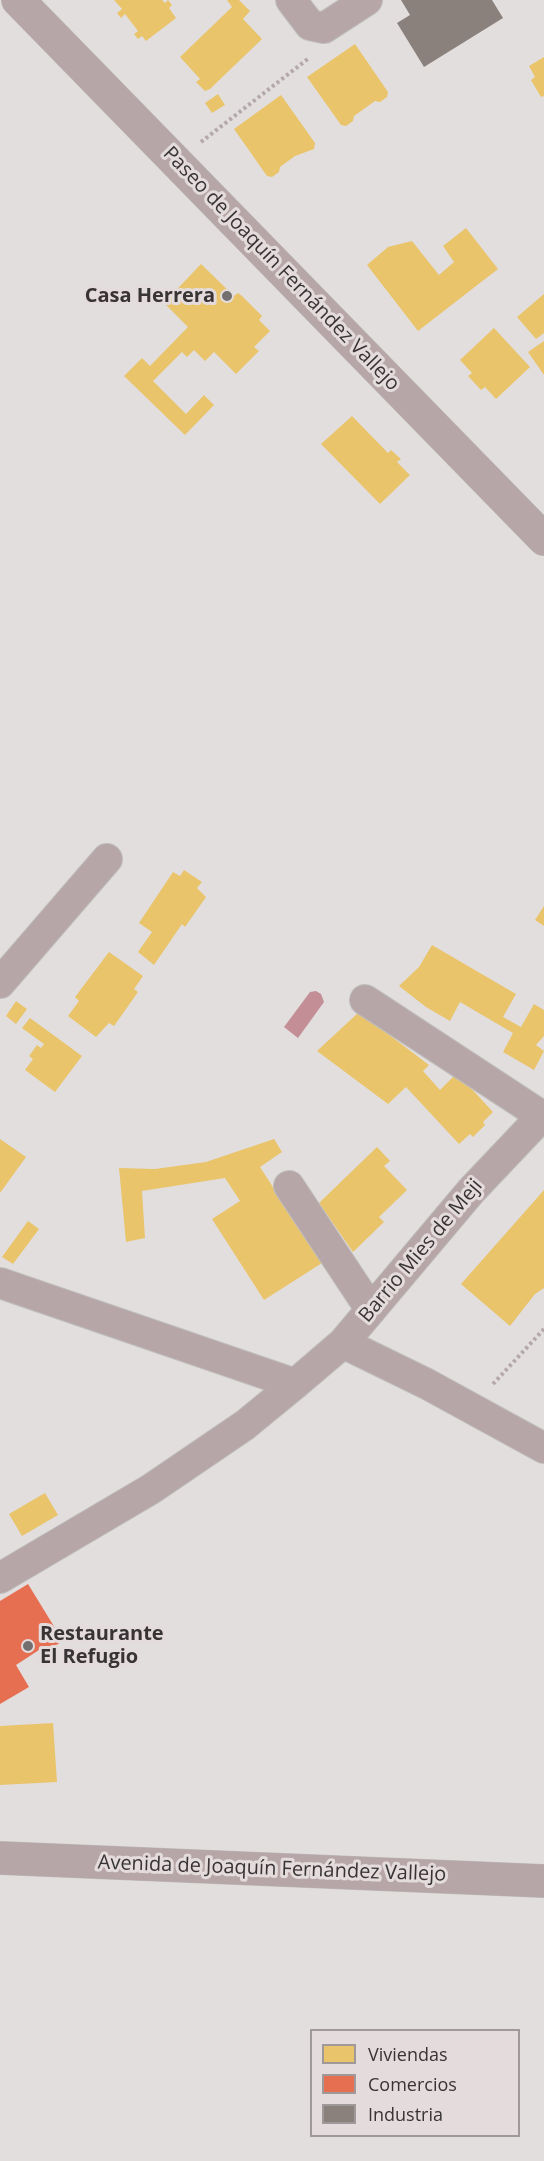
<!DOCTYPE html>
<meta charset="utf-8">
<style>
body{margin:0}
#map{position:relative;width:544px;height:2161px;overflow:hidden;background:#e2dede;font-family:"Open Sans",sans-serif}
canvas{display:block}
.legend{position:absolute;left:310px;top:2029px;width:210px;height:108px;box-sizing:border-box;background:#e4dcdc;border:2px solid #9f9999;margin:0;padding:8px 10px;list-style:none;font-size:18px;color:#383435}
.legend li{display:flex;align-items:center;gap:12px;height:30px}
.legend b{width:30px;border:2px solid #9f9999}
</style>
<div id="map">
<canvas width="544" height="2161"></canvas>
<ul class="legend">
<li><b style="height:16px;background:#e9c46a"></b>Viviendas</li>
<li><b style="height:16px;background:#e76f51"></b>Comercios</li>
<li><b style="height:16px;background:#8a817c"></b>Industria</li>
</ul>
</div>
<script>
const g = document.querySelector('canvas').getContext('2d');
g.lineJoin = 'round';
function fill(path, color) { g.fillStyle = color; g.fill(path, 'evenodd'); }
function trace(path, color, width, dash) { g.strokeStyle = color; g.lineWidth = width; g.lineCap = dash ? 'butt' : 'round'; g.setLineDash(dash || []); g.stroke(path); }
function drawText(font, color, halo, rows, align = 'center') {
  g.font = font + ' "Open Sans",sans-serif'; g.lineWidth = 6; g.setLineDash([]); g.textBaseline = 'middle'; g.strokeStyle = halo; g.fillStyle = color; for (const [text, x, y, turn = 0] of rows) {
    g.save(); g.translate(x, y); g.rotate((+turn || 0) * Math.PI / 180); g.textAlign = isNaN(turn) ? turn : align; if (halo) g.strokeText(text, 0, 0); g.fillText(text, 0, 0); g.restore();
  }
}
fill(new Path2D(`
 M316 991 321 994 324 1002 298 1038 284 1027 310 992Z`), '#c38e95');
fill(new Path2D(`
 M114 0H162L165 3 168 0 172 5 169 8 176 18 146 41 142 36 138 39 134 34 138 31 125 14 121 18 117 13 122 9Z
 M227 0H239L250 11 243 19 262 39 210 89 205 91 196 82 200 79 180 57 232 7Z
 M355 44 388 92 387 97 380 102 375 101 354 116 353 121 346 126 341 125 307 77Z
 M544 57V96L541 97 531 80 535 77 529 66Z
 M218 94 225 105 212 113 205 103Z
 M281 95 315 143 314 149 295 156 280 167 279 172 272 177 267 176 234 129Z
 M466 228 498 269 418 331 367 265 388 247 412 241 439 275 454 262 443 246Z
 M201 264 234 296 238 293 242 296 262 316 259 320 270 331 254 347 259 351 236 374 214 352 205 361 194 350 187 357 182 352 153 381 186 414 204 395 214 405 185 435 124 376 142 358 150 366 188 327 164 303Z
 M544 294V333L536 339 517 317Z
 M494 328 530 367 496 399 485 387 481 390 468 376 472 373 460 360Z
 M544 341V375L528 352Z
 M352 416 388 453 391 450 401 459 397 462 410 475 380 504 321 444Z
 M184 870 202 882 197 888 206 897 185 927 182 924 154 965 138 952 152 932 139 923 173 872 180 876Z
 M544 906V926L535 920Z
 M432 945 516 994 503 1017 521 1027 534 1004 544 1010V1036L536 1045 544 1051 534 1070 503 1052 513 1033 460 1002 450 1021 426 1007 399 986 419 967Z
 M109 952 143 976 134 989 138 992 114 1026 109 1023 96 1037 68 1016 79 1001 75 997Z
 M16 1001 27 1009 16 1024 6 1016Z
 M359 1012 429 1065 423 1071 440 1090 457 1073 493 1112 483 1122 485 1125 473 1137 470 1134 459 1144 406 1087 388 1104 317 1051Z
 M30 1018 82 1056 55 1092 25 1070 33 1059 29 1056 32 1052 37 1045 41 1048 44 1044 22 1028Z
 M0 1139 26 1157 0 1193Z
 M274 1139 282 1152 260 1167 322 1263 264 1300 212 1219 240 1201 225 1178 142 1191 145 1238 126 1242 119 1168 155 1169 206 1162Z
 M377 1147 390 1161 384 1166 407 1190 379 1217 384 1222 353 1252 319 1203Z
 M544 1190V1288L535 1294 510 1326 461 1284Z
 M28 1221 39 1229 13 1264 2 1257Z
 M45 1493 58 1515 22 1536 9 1514Z
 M53 1723 57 1782 0 1785V1726Z`), '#e9c46a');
fill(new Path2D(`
 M28 1584 63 1641 41 1654 39 1650 16 1665 29 1687 0 1704V1601Z`), '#e76f51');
fill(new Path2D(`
 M401 0H492L503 18 424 67 397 23 410 15Z`), '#8a817c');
const minor = new Path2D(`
 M291 0 310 25 324 28 367 0
 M0 983 107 859
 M365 1000 542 1116
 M289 1186 371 1310
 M0 1283 295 1384
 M343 1343 427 1384 544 1448
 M0 1578 151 1489 245 1425 295 1384 343 1343 471 1191 544 1114`);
const tertiary = new Path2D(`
 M18 0 544 539
 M0 1858 544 1881`);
trace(minor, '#bfbdbd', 32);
trace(tertiary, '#bfbdbd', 34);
trace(new Path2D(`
 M201 142 309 58
 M493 1384 544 1329`), '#b4a8a9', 4, [3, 3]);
trace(minor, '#b7a6a8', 30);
trace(tertiary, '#b7a6a8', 33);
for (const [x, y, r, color] of [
 [227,296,6,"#747070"],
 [28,1646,6,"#747070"]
]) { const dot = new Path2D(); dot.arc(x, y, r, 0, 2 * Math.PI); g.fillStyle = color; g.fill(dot); trace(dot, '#e4dcdc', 2); }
drawText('20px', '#383435', '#e4dcdc', [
 ["Paseo de Joaquín Fernández Vallejo",281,269,46],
 ["Barrio Mies de Meji",421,1251,-50],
 ["Avenida de Joaquín Fernández Vallejo",272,1869,2]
]);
drawText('bold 20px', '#383435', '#e4dcdc', [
 ["Casa Herrera",215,296],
 ["Restaurante",40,1634,"left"],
 ["El Refugio",40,1657,"left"]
], 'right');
</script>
